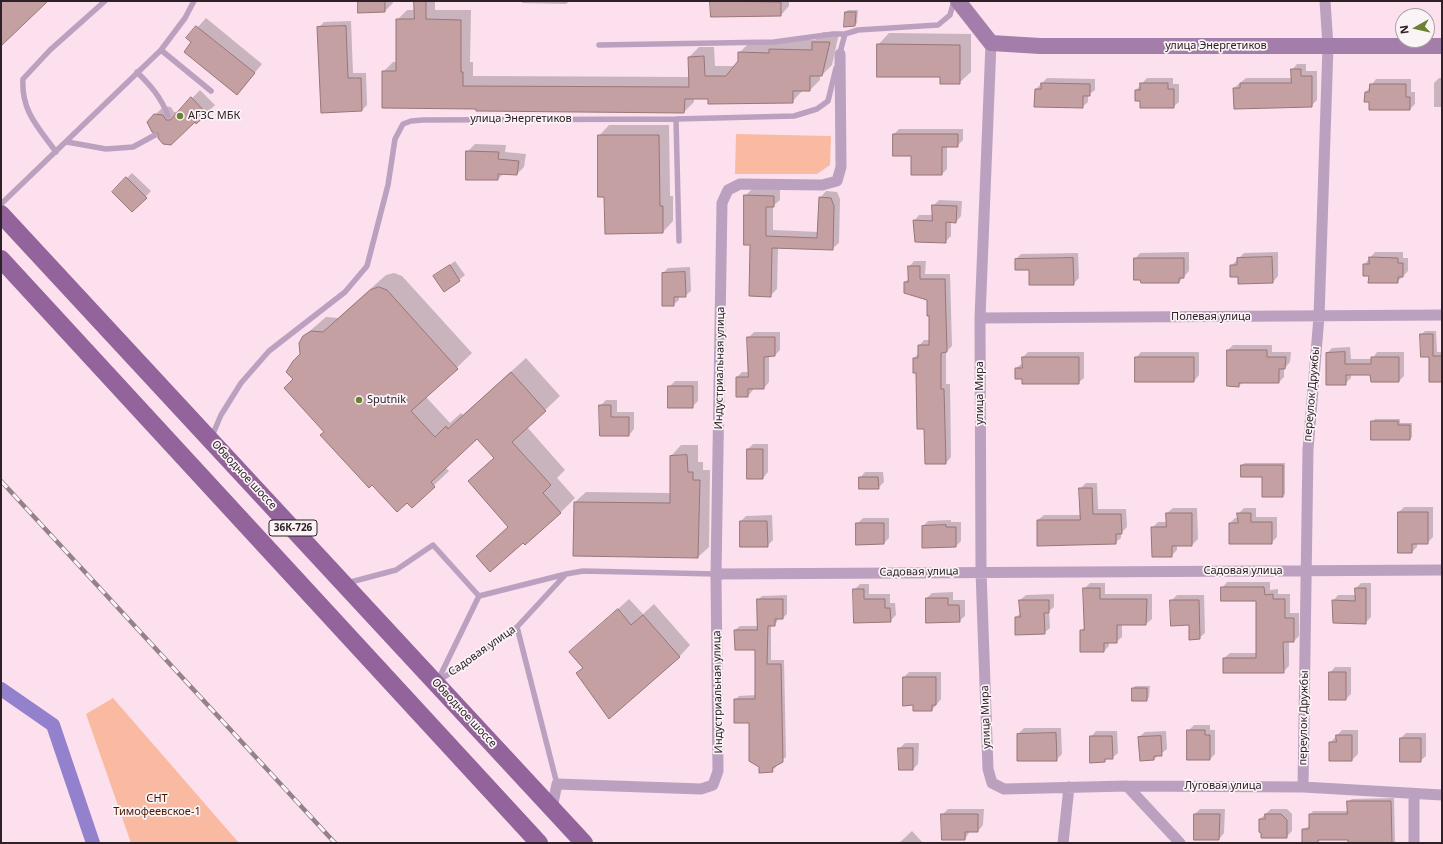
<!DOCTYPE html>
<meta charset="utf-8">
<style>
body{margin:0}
#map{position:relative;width:1443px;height:844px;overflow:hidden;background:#fce0ed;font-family:"Noto Sans",sans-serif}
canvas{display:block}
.frame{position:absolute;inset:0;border:2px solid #2d2127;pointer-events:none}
.north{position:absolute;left:1395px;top:8px;width:40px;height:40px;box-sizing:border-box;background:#fbf4f7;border:1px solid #a9a0a4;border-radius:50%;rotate:262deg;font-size:11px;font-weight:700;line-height:16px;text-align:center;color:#2d2127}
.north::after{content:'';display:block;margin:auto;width:14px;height:18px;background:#6a8234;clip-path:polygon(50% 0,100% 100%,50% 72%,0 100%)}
</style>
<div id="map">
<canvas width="1443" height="844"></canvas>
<div class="frame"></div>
<div class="north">N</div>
</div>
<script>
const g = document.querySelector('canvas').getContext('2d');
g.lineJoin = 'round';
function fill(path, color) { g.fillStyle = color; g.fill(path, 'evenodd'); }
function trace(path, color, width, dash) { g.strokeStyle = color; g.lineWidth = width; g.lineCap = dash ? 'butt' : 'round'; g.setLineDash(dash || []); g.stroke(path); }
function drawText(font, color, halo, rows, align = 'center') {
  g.font = font + ' "Noto Sans",sans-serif'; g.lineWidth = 3.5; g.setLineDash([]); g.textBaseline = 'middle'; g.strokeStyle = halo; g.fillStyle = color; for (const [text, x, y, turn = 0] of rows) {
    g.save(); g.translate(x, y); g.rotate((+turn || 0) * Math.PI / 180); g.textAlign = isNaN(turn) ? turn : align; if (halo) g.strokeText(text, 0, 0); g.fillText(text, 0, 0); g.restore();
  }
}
fill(new Path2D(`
 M736 134 831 136 830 165 817 174H735Z
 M113 698 239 843H131L86 714Z`), '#f9baa1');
fill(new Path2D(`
 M359 1H393V3L385 11Z
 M415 1H435V10H471L470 62H473V76L690 77 689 57 699 47H714L715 66H735L739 62V53L749 43 780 39 815 40 823 32 839 33 832 65 822 75H820V80L810 90H803L792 102 694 98V102L684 112 477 108 383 72 393 62H397V20L407 10H415Z
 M522 1H570L566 4 522 3Z
 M711 1H789V6L781 15 712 16Z
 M848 10H858L857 23 855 25 846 12Z
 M206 18 262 64 237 94 188 38Z
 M351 21 353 73H366L367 105 362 110 318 28 324 22Z
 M889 33 971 34V72L959 83 941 76 878 45Z
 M1297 64H1306V71H1317V100L1311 106 1234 88 1246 78H1292V70Z
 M1047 78 1095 79V90L1088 95V102L1082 107 1035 106 1036 89Z
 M1147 78H1173V84H1179V102L1173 107 1141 100 1136 90Z
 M1439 78H1442V107H1434V83Z
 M1376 79H1411V92H1415V104L1410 109 1365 101 1366 92Z
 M200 90 215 105 197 123 195 121 160 132 148 122 164 106 171 107 174 112H179Z
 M609 125H669L670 196H673V221L663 232 605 196 599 136Z
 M899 129H963V140L957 146H947V169L942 174 912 155 894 134Z
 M475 144 506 145 505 152 526 154 524 167 517 174 504 173 498 179 467 152Z
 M132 173 151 191 132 211 113 192Z
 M752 189H780V200L773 206V230L819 232 820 198 826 191 837 192 840 199 839 243 832 249 778 247 777 289 770 296 751 244 745 196Z
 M939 200 962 201 961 216 956 222 951 221V236L945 242 914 221 919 215H933V206Z
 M1189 252V271L1179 282 1135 259 1140 253Z
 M1278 252V276L1273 282 1239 276 1231 266 1244 253Z
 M1375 252H1403V258H1408V271L1397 282 1370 275 1364 265Z
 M1078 253 1079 278 1073 284 1030 269 1016 259 1021 254Z
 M1442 257V281H1441Z
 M455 261 465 275 459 280 435 276Z
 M914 261H926L925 274H950L952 346 946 352V384H950L951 457 946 463 925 428 914 358 919 353V346L924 340H930L928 299 905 282 909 278V267Z
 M690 267 691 291 685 296H679V300L673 305 663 273 668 268Z
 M394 273 402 276 472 353 426 397 450 423 461 413 463 415 526 358 560 396 527 427 565 470 557 478 575 498 560 513 523 541 477 556 509 526 469 481 495 457 477 438 445 467 449 471 412 506 325 432 295 379 304 336 326 317 338 318 386 275Z
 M1425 331H1436L1437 352H1442V381L1421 335Z
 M754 332H780V350L775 355H769V382L764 388H753V390L748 396 737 377 742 372H749L748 338Z
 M1233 345H1272V352H1291L1290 362 1284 369V377L1279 382H1243L1239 386 1228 350Z
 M1350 347 1351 359H1372L1377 352H1404V376L1399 381 1371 374H1351V378L1345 384 1327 353 1332 348Z
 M1028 352H1084V378L1078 383 1016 378V368L1023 363V357Z
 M1141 352H1199V375L1194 381 1136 358Z
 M675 381H698V401L692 407 669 387Z
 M606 400H617V412H634V429L629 435H601L600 406Z
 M1375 419H1400V423H1412V437L1410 439 1372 422Z
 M753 444H768V472L763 478 748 449Z
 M681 445H698V462H703V470H710L709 547 698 557 574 555 575 502 586 492 671 493V456Z
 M1245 463H1285V494L1283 496 1263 476 1242 465Z
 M865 472H883L884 482 878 488 860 478Z
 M1086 483H1097L1098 509H1126L1127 527 1121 533V538L1115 543 1038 520 1044 515H1081L1080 489Z
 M1404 507H1433V537L1427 543H1417V547L1412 552 1399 512Z
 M1173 508H1197L1198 539 1192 545H1177V550L1171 556 1152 528 1158 522H1167V513Z
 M1244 508H1256V517H1277V537L1271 543 1230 523 1235 518H1238V514Z
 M772 515 773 540 767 546 741 521 746 516Z
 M863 518H889V538L884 543 857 524Z
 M951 520V522H961V541L956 546 923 526 928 521Z
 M1227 582H1270V590L1278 589V594H1290V613H1299V636L1294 641H1289V666L1283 672 1224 658 1230 653H1257V600L1222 588Z
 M1090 583H1105V594H1152V619L1146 624H1122V637L1116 642H1109V646L1104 651 1081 631 1085 627 1084 589Z
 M1361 583H1371V617L1365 623 1332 616 1333 601 1338 595H1356V588Z
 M860 584H869V594H890V603H895L896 615 890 621 855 622 854 590Z
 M953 592V600H965V616L959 621 927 598 932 593Z
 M1054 594V607L1049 611 1050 628 1044 633 1016 617 1021 613 1020 600 1026 595Z
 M787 595V614L783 618H779L775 625H771V660H784L786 757 776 764V767L772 771 750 722 735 700 739 696 756 695V649L735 630 740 626H758V600L762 596Z
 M1177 595H1204L1205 633 1199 638 1171 601Z
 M629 599 643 614 654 604 690 645 679 657 577 673 584 667 571 652Z
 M1335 667H1351V694L1346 699 1330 673Z
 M909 672H941V699L932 710 914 704 904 677Z
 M1135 686H1150L1149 697 1147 700 1133 689Z
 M1194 725H1210V730H1215V754L1210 759 1188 731Z
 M1024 728H1061L1062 754 1056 760 1018 734Z
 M1342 730H1358V754L1352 760H1330V743Z
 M1096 731H1117L1118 753 1112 758H1107L1104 761 1091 737Z
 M1166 731 1167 749 1154 759 1139 737 1145 732Z
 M1406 733H1426V756L1420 761 1401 738Z
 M905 743H919L918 764 913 769 899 749Z
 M1394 798 1395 843H1349V839H1321L1317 843 1303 829 1310 826V815L1313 811H1348V802L1352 799Z
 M948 809H984L983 825 978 831H970L965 839 942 815Z
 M1200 809H1225L1224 833 1219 839 1195 814Z
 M1271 809H1287L1292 814V831L1286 837 1260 819Z
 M912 831 923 843H899Z`), '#0003');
trace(new Path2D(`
 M1 689 53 725 93 843`), '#9381ce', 14);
const building = new Path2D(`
 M1 1H48L1 46Z
 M358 1H385V12L358 13Z
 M414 1H426V19L461 20V72H463V86L689 87 688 57 704 56 705 76H726L738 61V52L769 53V49L812 50V42H830L822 76H810V91H793V103L708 104V99H685L684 113 476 111V109L382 108V71H396V19H414Z
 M710 1 781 2V16L711 17Z
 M845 12H856L855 26 844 27Z
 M196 26 255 73 237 95 184 52 191 42 186 38Z
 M346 26 348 78H361L362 111 321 113 317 27Z
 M877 44 960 45V84H940V77H877Z
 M1291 69H1301V76H1312V107L1234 109 1233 88H1240V83H1291Z
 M1041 83 1090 84V96H1083V108L1034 107 1035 89H1041Z
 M1140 83H1168V89H1174V108H1140V101H1135V90H1140Z
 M1370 84H1406V97H1410V110H1369V102H1364L1365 92H1369Z
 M191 97 207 114 196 124 195 122 171 145 163 144 158 138V133L152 132 147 122 154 114 163 115 166 120H170Z
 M893 134H958V147H942V175H911V156H893Z
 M598 135H659L660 206H663V233L605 234 604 197H598Z
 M466 151 499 152 498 159 519 161 517 175 498 174V180H466Z
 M126 177 147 198 132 212 112 192Z
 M744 195 774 196V207H766V236L817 238 819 197 831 198 834 206 833 250 772 248 771 297 749 296 750 245H744Z
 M932 205 957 206 956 223 946 222V243L915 242 913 220 932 221Z
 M1272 257 1273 283 1238 284V277H1230V265H1237V258Z
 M1369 257 1398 258V263H1403V277H1398V283H1368L1369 276H1363V264H1369Z
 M1073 258 1074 285H1029V270H1015V259Z
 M1134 258H1184V278H1179V283H1141L1140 280H1134Z
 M450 265 460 281 444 292 433 276Z
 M908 266H920V279H945L947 352 941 353V389H944L946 464H925L924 429H917L916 373H913V358H918V345H929V316H927V300L904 293V282H908Z
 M685 272 686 297H674V306H662V273Z
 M379 287 387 290 458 369 411 411 435 437 446 426 448 429 511 372 546 411 512 442 551 485 543 493 561 513 525 545 523 543 490 572 476 556 508 527 468 481 494 458 477 439 431 482 435 487 412 508 407 503 397 512 372 485 369 488 320 435 324 432 284 388 293 379 286 372 293 361 300 354 299 343 303 336 311 331 323 332 370 290Z
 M1420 334H1433V356H1442V382H1429V357H1421Z
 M747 337H775V356L764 357V389H748V397H736V377H748Z
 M1227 350H1267V357H1286L1285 369H1279V383H1239V387L1227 386Z
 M1345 352V364H1371V357H1399V382H1371L1370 375H1346V385H1326V353Z
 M1022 357H1079V384H1022V379H1015V368H1022Z
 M1135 357H1194V382H1135Z
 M668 386H693V408H668Z
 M599 405H611V417H629V436H600Z
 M1371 421H1398V425H1410V440H1371Z
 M747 449H763V479H747Z
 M687 455 688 472H693V480H700L698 558 573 556 574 502 670 503V456Z
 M1241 465H1283V497H1262V477H1241Z
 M859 477H878L879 489H859Z
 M1079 488H1092L1093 514H1121L1122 534H1116V544L1037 546V520H1080Z
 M1398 512H1428V544H1412V553H1398Z
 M1166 513H1192V546H1172V557H1152L1151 527H1166Z
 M1237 513H1251V522H1272V544H1229V523H1238Z
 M740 521H767L768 547H740Z
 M856 523H884V544L856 545Z
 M946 525V527H956V547L922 548V526Z
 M1221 587H1264L1265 595 1273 594V599H1285V618H1294V642H1283L1284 673H1223V658H1256V601H1221Z
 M1083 588H1100V599H1147L1146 625H1117V643H1104V652H1080V630H1084Z
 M1355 588H1366V624L1333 623 1332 600 1355 601Z
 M853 589H864V599H885V608H890L891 622 854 623Z
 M926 598H948V605H959L960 622 926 623Z
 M757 599H783V619H775V626H768L767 664H781L783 762 772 768 773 772 759 773V767L749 761V723H734V699H755V650H735L734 630H757Z
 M1019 600H1049V613H1044L1045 634 1015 635V617H1020Z
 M1170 600H1199L1200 639 1189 640V625L1171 626Z
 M618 609 631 625 643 615 680 657 609 719 576 673 583 668 569 652Z
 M1329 672H1346V700H1329Z
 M903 677H936V705H932V711H913V705L903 706Z
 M1132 688H1147V701H1132Z
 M1187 730H1205V735H1210V760H1187Z
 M1056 733 1057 761H1017V734Z
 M1336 735H1352V761H1329V742H1336Z
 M1090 736H1112L1113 759H1105V762L1090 763Z
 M1161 736 1162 756H1154V760L1140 761 1138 737Z
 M1400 738H1421V762H1400Z
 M898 748H913V770H899Z
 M1347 801H1391L1392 843H1348V840H1318V843H1302V829H1309V814H1347Z
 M941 814H978V832H965V840H942Z
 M1194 814H1220L1219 840H1194Z
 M1265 814H1281L1287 820V838H1261V833L1259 832V819H1265Z`);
fill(building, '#c5a0a2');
trace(building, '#987577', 1);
trace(new Path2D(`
 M599 45 774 42 833 34H845
 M161 50 211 91
 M839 56 845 34 858 30 938 25 950 15 954 1
 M137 72C151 86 161 97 168 116
 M676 119 679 241
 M67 142 106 149 133 147 155 135
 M56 152C38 127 21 111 23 79L50 50 105 1
 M1 204 161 50 185 18 194 1
 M212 436 221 415 241 383 269 351 345 292 367 266 388 185 395 139 403 124 411 121 423 120 676 119 794 116 817 109 828 101 836 68
 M347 583 396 570 433 545 479 596 438 680
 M479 596 566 574
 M517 627 557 784
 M437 682 517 627 566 574 583 571 716 574`), '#bba1bf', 5.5);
trace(new Path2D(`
 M991 43 980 318 981 571 988 769 992 783 1004 789 1127 786 1303 787 1442 795
 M980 318 1442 315
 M716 574 1442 570
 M1127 786 1180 843
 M1303 787 1308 449 1319 317 1328 46 1325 1
 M1414 795V843
 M552 808 557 784 701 789 713 785 718 771 716 574 722 203 728 190 740 184 822 185 837 181 841 167 840 54
 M1063 843 1069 787`), '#bba1bf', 11);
trace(new Path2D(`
 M958 1 991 43 1040 46H1442`), '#a37eaa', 16);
trace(new Path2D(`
 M1 214 584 843
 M1 259 539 843`), '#92649b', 18);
const rail = new Path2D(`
 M1 481 335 843`);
trace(rail, '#95818a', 4.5);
trace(rail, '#fbf4f7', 3, [9]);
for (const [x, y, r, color] of [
 [180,116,4,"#6a8234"],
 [359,400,4,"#6a8234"]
]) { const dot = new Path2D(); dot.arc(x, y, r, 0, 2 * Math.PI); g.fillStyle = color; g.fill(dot); trace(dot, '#fbf4f7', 1.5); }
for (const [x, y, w] of [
 [293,528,48]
]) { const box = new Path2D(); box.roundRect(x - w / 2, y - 8, w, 16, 3); g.fillStyle = '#fbf4f7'; g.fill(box); trace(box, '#2d2127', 1); }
drawText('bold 10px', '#2d2127', null, [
 ["36К-726",293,528]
]);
drawText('11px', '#2d2127', '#fbf4f7', [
 ["улица Энергетиков",1216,46],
 ["улица Энергетиков",521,119],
 ["Полевая улица",1211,317],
 ["Индустриальная улица",720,368,-89],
 ["улица Мира",980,393,-90],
 ["переулок Дружбы",1312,394,-85],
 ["Обводное шоссе",244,475,47],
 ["Садовая улица",1243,571],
 ["Садовая улица",919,572,-1],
 ["Садовая улица",482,651,-35],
 ["Индустриальная улица",718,692,-91],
 ["Обводное шоссе",464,713,47],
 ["улица Мира",986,717,-92],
 ["переулок Дружбы",1304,718,-89],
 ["Луговая улица",1223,786]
]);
drawText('11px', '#2d2127', '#fbf4f7', [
 ["АГЗС МБК",188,116],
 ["Sputnik",367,400]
], 'left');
drawText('11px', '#4a1600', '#fbf4f7', [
 ["СНТ",157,799],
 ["Тимофеевское-1",157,812]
]);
</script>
